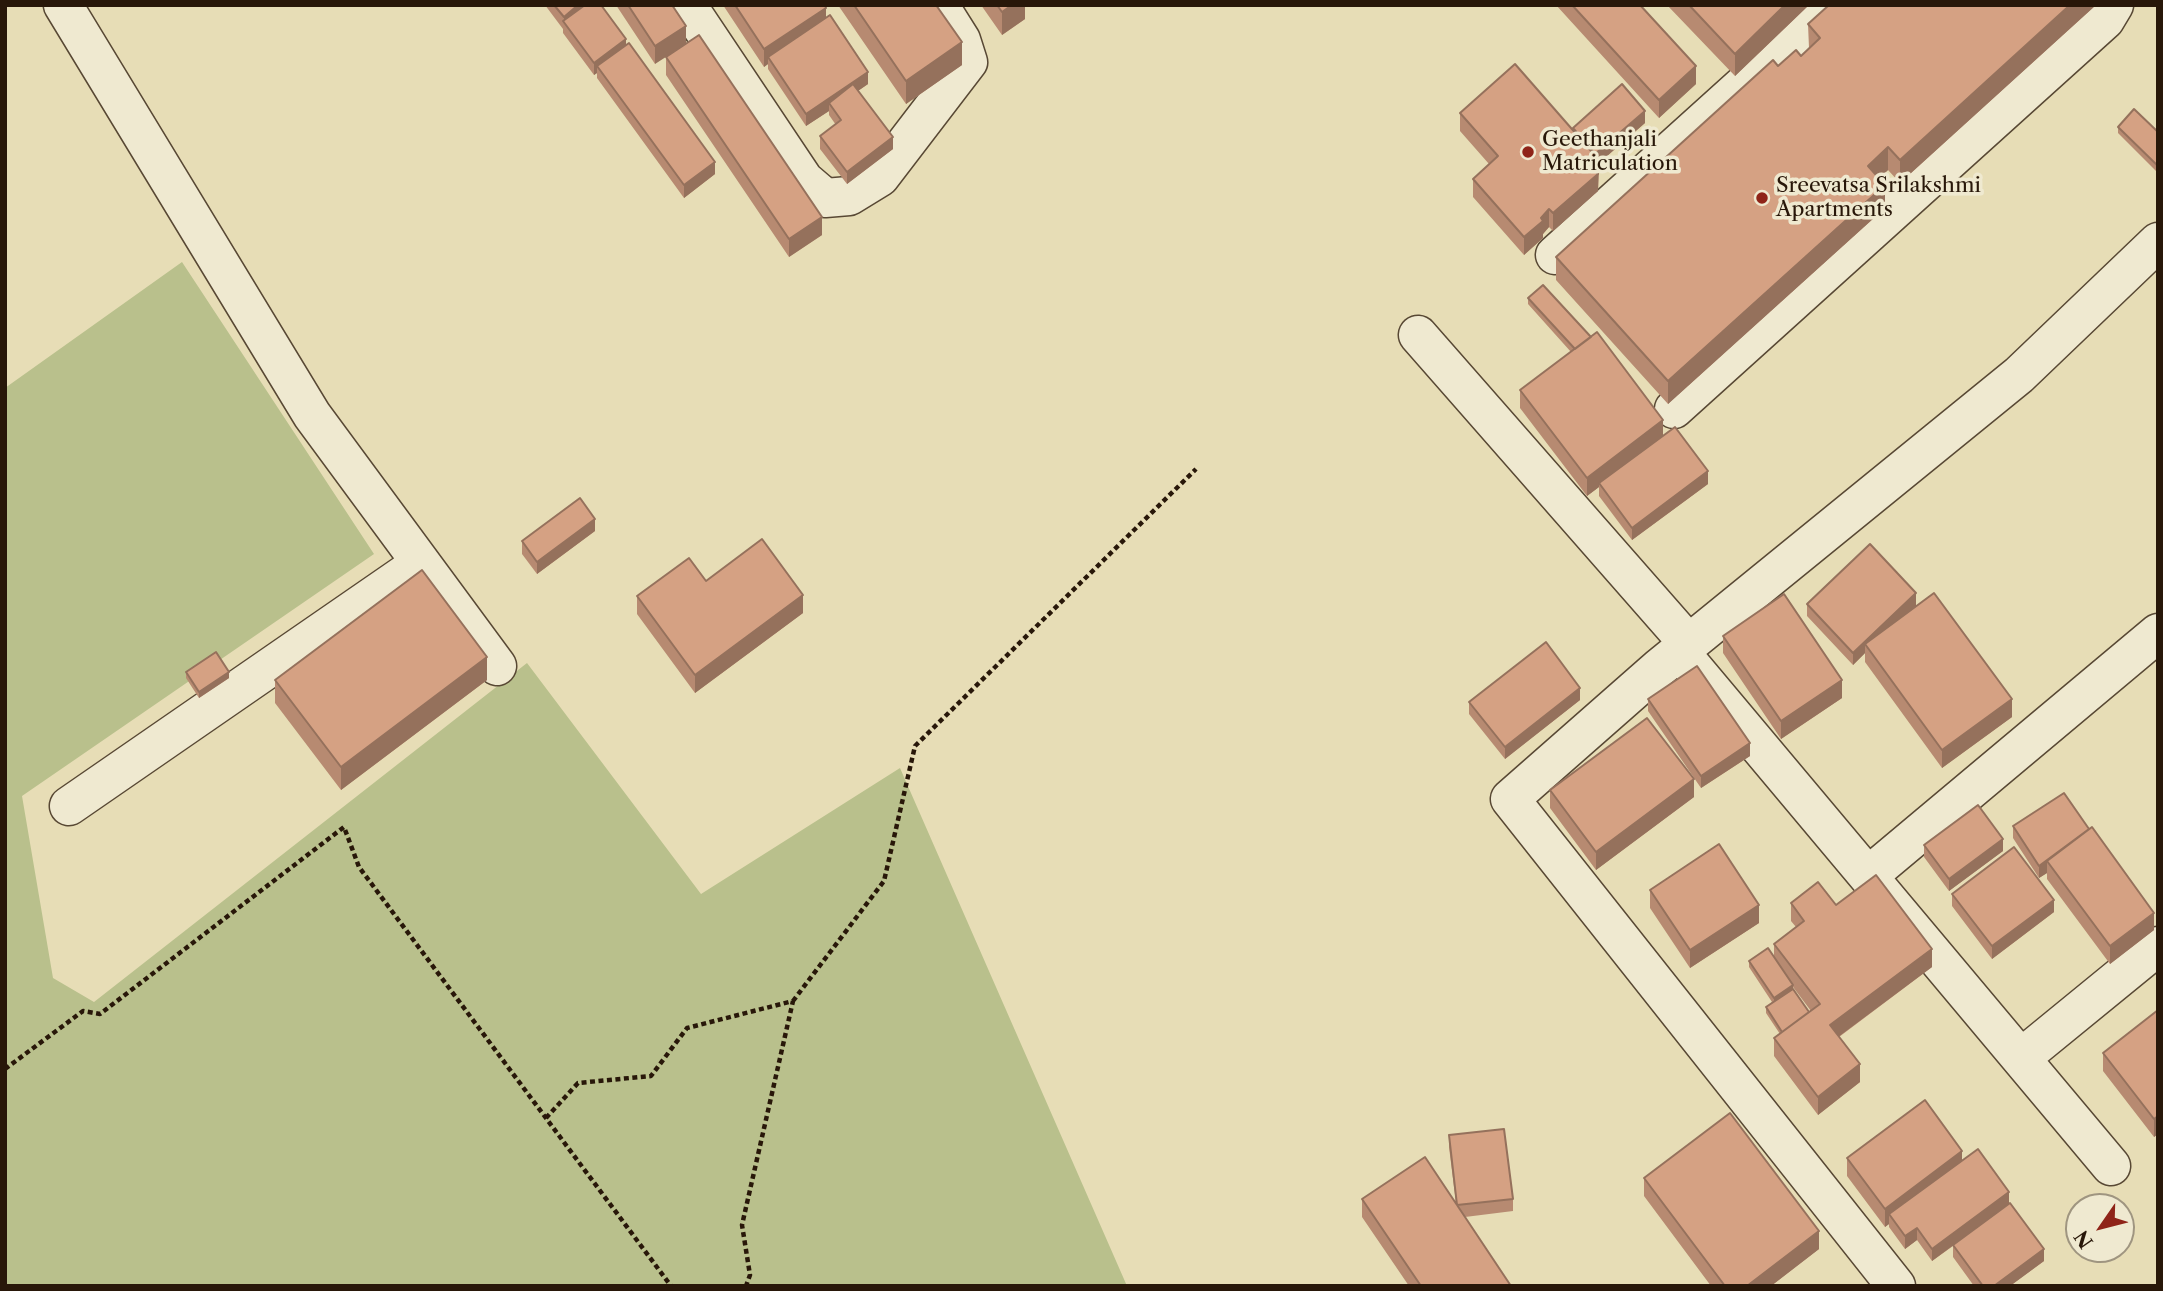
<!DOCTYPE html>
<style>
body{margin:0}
#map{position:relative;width:2163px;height:1291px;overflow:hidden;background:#e7ddb6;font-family:"Libre Caslon Text",serif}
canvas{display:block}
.frame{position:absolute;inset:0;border:7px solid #281709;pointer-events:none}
.north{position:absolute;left:2065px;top:1193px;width:70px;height:70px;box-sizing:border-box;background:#efe9d0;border:2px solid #9f9580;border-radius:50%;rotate:235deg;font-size:19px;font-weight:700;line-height:28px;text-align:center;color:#281709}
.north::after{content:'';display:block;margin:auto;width:24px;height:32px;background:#8f2418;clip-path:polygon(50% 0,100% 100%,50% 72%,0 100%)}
</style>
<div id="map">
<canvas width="2163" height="1291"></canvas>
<div class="frame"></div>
<div class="north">N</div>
</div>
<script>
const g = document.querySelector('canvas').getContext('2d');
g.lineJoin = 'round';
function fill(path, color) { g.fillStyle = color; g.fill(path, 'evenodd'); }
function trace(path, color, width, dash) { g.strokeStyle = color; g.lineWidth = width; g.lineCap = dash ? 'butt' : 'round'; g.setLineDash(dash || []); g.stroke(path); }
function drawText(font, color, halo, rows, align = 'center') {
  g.font = font + ' "Libre Caslon Text",serif'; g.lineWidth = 7; g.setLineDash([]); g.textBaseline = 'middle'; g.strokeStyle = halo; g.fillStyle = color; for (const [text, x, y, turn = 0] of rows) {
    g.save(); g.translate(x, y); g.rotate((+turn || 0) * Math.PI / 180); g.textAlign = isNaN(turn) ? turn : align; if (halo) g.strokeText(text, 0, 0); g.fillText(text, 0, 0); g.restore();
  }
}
fill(new Path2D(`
 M182 262 374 554 22 796 53 978 94 1002 527 663 701 894 900 768 1127 1286H5V388Z`), '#b9c08c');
const minor = new Path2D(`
 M63 5 312 415 497 666
 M687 5 804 180 825 198 849 196 880 177 968 62 961 40 939 5
 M1555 255 1832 5
 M1418 335 1689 644
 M1674 409 2105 20 2114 5
 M1690 664 2111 1166
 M69 806 421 563
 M1868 876 2158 633
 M2021 1058 2158 946
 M1896 1286 1510 799 1659 668 2019 375 2158 242`);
trace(minor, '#584834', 41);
trace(new Path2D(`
 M793 1001 884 881 915 746 1196 469
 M5 1069 83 1011 100 1014 344 827 359 867 671 1286
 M546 1118 578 1083 651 1076 687 1028 793 1001 742 1225 750 1275 746 1286`), '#281709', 4.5, [5, 3.5]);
trace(minor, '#efe9d0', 38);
fill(new Path2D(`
 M545 5H601L626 45 715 174 684 198 597 78V73L594 75 563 33V29Z
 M616 5H672L655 64Z
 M723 5H825L826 17 868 84 858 91 893 149 847 184 820 149V136L836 125 829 115V111L806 126 768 69V64L764 67Z
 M838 5H936L962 65 906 104Z
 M981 5H1025V19L1002 35Z
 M1556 5H1640L1696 84 1659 118Z
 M1667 5H1809L1735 76Z
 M1829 5H2096L1900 183 1888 170 1879 178 1885 208 1668 404 1556 280V257L1778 66 1801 56 1809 48 1808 24Z
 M666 57 822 235 789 257 666 75Z
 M1460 113 1573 130V128L1645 123 1599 163 1598 191 1553 231 1549 227 1543 234V238L1524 255 1473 197V179L1489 164 1460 131Z
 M2118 127 2158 132V173L2118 133Z
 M1528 298 1663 436 1708 484 1632 540 1599 496V487L1587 496 1520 408V390L1571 352 1528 304Z
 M595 531 537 574 522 554V541Z
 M706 581 803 613 695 693 637 614V596Z
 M1807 604 1916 606 1912 609 2012 717 1942 768 1865 662V653L1853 665 1807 616Z
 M1723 636 1842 698 1781 739 1723 653Z
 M186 672 229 678 199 698 186 678Z
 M275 680H487L341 790 275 703Z
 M1648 699 1750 756 1701 788 1648 711Z
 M1580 700 1505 759 1469 714V702Z
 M1550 790 1694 797 1596 870 1550 808Z
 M2013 826 2154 930 2110 964 2047 879V873L2039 878 2013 838Z
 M1924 845 2003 851 1949 891 1924 857Z
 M1650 890 1759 923 1690 968 1650 908Z
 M1952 894 2054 912 1992 959 1952 906Z
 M1791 903 1836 905 1932 967 1839 1037 1860 1082 1818 1115 1774 1056V1038L1780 1034 1766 1013V1007L1772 1002 1749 967V961L1774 957V944L1796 927 1791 921ZM1793 987 1811 1011 1809 1012 1793 989Z
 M2158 1010V1134L2154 1137 2103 1071V1053Z
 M1449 1135 1513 1199V1211L1465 1217 1511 1286H1409L1362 1217V1199L1456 1203 1449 1147Z
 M1847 1158 1962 1161 2009 1204 2044 1261 2010 1286H1974L1953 1257V1246L1932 1261 1917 1240 1905 1249 1889 1227V1224L1885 1227 1847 1176Z
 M1644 1178 1819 1249 1771 1286H1711L1644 1196Z`), '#b78a71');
fill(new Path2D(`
 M578 5H592L564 21V17Z
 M1012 5H1025V19L1002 35V12Z
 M1785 5H1809L1735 76V54Z
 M2070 5H2096L1900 183V160Z
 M826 8V25L768 57V64L764 67V49Z
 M686 26V44L655 64V46Z
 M626 39V52L597 66V73L594 75V63Z
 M962 42V65L906 104V81Z
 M1696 66V84L1659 118V100Z
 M868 72V84L833 108 829 103V111L806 126V114Z
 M1645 111V123L1599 163 1598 191 1553 231V213L1595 163V154Z
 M893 137V149L847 184V172Z
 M1888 147V170L1868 189V166Z
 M715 162V174L684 198V185Z
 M1885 185V208L1668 404V381Z
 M1549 209V227L1543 234V238L1524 255V237L1541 218Z
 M822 217V235L789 257V239Z
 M1663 420V438L1599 483V487L1587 496V478Z
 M1708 471V484L1632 540V528Z
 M595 519V531L537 574V562Z
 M1916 593V606L1869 650 1865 644V653L1853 665V653Z
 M803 595V613L695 693V675Z
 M487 657V680L341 790V767Z
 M229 672V678L199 698V692Z
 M1842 680V698L1781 739V721Z
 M1580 688V700L1505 759V747Z
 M2012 699V717L1942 768V750Z
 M1750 743V756L1701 788V776Z
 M1694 779V797L1596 870V852Z
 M2003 839V851L1949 891V879Z
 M2047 861V873L2039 878V866Z
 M2054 900V912L1992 959V946Z
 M1759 905V923L1690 968V950Z
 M2154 913V930L2110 964V946Z
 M1932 949V967L1830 1043V1025Z
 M1793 985V991L1774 1004V998Z
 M1860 1064V1082L1818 1115V1097Z
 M2158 1116V1134L2154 1137V1119Z
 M1962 1151V1169L1889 1214V1224L1885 1227V1209Z
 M2009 1192V1204L1932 1261V1249Z
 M1917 1228V1240L1905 1249V1236Z
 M1819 1231V1249L1771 1286H1747Z
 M2044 1249V1261L2010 1286H1994Z`), '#95715c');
const building = new Path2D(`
 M554 5H578L564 17Z
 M585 5H601L626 39 594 63 563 21Z
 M628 5H672L686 26 655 46Z
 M735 5H825L826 8 764 49Z
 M854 5H936L962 42 906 81Z
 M997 5H1012L1002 12Z
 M1572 5H1640L1696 66 1659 100Z
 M1689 5H1785L1735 54Z
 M1829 5H2070L1900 160 1888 147 1868 166 1885 185 1668 381 1556 257 1773 60 1778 66 1796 50 1801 56 1820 38 1808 24Z
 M830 15 868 72 806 114 768 57Z
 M699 35 822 217 789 239 666 57Z
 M629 43 715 162 684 185 597 66Z
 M1515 64 1599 160 1591 166 1598 174 1553 213 1549 209 1541 218 1543 221 1524 237 1473 179 1498 156 1460 113Z
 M853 84 893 137 847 172 820 136 841 120 829 103Z
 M1622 84 1645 111 1595 154 1573 128Z
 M2134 109 2158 132V166L2118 127Z
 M1543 285 1591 337 1575 349 1528 298Z
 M1597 332 1663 420 1587 478 1520 390Z
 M1675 427 1708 471 1632 528 1599 483Z
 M580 498 595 519 537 562 522 541Z
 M762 539 803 595 695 675 637 596 689 558 706 581Z
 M1870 544 1916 593 1853 653 1807 604Z
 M422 570 487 657 341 767 275 680Z
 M1934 593 2012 699 1942 750 1865 644Z
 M1784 594 1842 680 1781 721 1723 636Z
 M1546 642 1580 688 1505 747 1469 702Z
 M216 652 229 672 199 692 186 672Z
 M1697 666 1750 743 1701 776 1648 699Z
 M1647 718 1694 779 1596 852 1550 790Z
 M2064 793 2089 829 2039 866 2013 826Z
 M1978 805 2003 839 1949 879 1924 845Z
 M2092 827 2154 913 2110 946 2047 861Z
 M1719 844 1759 905 1690 950 1650 890Z
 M2014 847 2054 900 1992 946 1952 894Z
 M1876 875 1932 949 1830 1025 1860 1064 1818 1097 1774 1038 1820 1004 1774 944 1804 921 1791 903 1818 882 1836 905Z
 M1768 948 1793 985 1774 998 1749 961Z
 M1793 989 1809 1012 1782 1032 1766 1007Z
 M2158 1010V1116L2154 1119 2103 1053Z
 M1925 1100 1962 1151 1885 1209 1847 1158Z
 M1730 1113 1819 1231 1747 1286H1725L1644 1178Z
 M1504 1129 1513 1199 1457 1205 1449 1135Z
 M1978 1149 2009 1192 1932 1249 1917 1228 1905 1236 1889 1214Z
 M1425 1157 1511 1286H1421L1362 1199Z
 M2010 1203 2044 1249 1994 1286H1983L1953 1245Z`);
fill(building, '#d5a183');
trace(building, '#95715c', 2);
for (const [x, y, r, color] of [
 [1528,152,7,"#8f2418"],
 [1762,198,7,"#8f2418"]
]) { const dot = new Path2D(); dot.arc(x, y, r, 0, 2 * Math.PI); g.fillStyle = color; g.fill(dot); trace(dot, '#efe9d0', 2.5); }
drawText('21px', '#281709', '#efe9d0', [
 ["Geethanjali",1542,140],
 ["Matriculation",1542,164],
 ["Sreevatsa Srilakshmi",1776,186],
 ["Apartments",1776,210]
], 'left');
</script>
